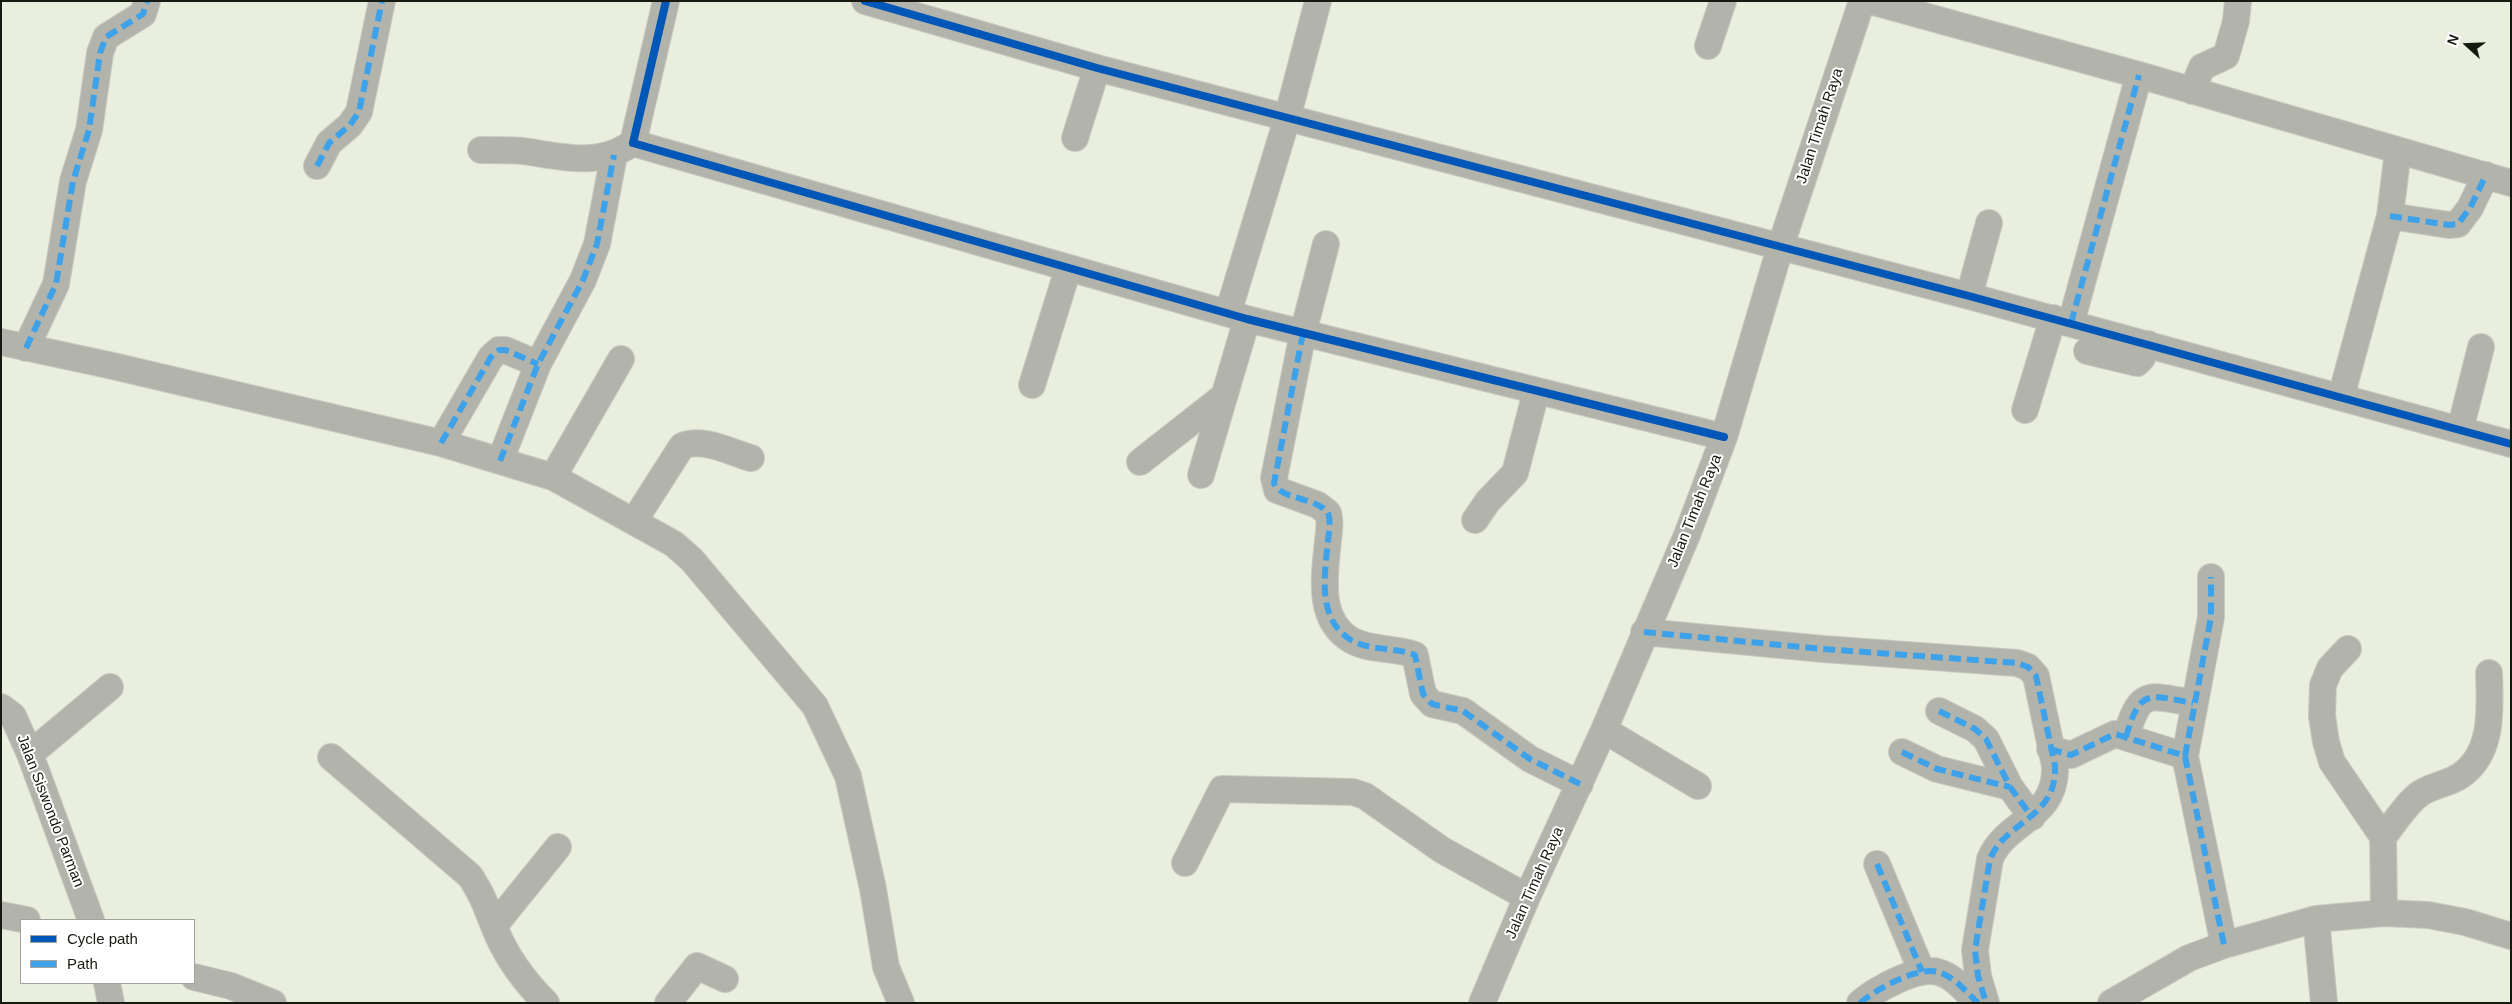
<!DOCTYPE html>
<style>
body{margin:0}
#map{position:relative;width:2512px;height:1004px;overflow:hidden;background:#eaeede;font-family:Helvetica,sans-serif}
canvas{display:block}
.frame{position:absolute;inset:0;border:2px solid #171a10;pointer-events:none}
.legend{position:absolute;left:20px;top:919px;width:175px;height:65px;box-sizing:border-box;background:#fff;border:1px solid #a2a39f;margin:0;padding:6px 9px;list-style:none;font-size:15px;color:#171a10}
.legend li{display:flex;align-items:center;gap:10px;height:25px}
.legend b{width:25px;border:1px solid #a2a39f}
.north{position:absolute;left:2442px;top:20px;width:50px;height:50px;-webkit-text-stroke:4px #fff;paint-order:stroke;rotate:290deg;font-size:14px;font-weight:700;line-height:20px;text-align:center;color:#171a10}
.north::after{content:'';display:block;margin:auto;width:18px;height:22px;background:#171a10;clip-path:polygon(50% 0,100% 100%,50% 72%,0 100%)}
</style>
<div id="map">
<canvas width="2512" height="1004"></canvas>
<div class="frame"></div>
<ul class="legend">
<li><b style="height:6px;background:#0057b8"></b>Cycle path</li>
<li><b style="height:6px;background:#3da2ea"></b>Path</li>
</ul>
<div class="north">N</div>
</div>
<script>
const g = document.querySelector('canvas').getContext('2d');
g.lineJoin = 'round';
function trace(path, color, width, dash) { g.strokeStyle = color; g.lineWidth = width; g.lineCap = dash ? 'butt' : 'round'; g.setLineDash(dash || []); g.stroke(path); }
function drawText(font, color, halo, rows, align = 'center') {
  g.font = font + ' Helvetica,sans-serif'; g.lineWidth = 4; g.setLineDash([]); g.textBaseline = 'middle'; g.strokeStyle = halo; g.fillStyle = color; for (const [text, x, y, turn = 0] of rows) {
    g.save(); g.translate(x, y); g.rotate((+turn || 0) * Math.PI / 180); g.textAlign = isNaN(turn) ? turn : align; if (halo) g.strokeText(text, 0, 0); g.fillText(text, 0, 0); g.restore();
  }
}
const minor = new Path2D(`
 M666 1 633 143 1247 319 1724 437
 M865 1 1097 68 1969 296 2511 444
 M1870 1 2139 75 2511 183
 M1708 46 1723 1
 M2192 91 2202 67 2226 56 2236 21 2238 1
 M1075 138 1097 68
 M481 150C495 150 509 150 523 151 559 156 595 167 628 146
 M317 166 329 143 350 125 359 112 382 1
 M2390 216 2449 225 2458 224 2470 208 2486 175
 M1326 244 1303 333 1274 478 1277 490 1318 505 1328 513C1331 522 1329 532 1328 540 1325 574 1316 619 1351 640 1370 651 1395 647 1415 655L1423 694 1432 704 1463 711 1530 759 1580 784
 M1969 296 1989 223
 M1228 313 1287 119 1318 1
 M2071 323 2139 75
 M1 342 113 366 441 443 553 477 674 544 692 560 815 706 848 776 873 889 886 967 901 1003
 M26 348 56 284 73 181 89 130 100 53 106 37 143 14 147 1
 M2087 351 2137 363 2142 358 2148 344
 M1032 385 1068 269
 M2341 397 2390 216 2398 151
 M2025 410 2053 318
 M2460 430 2481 347
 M441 443 491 357 499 350H505L538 364
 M500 461 538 364 583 280 597 244 614 155
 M1140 462 1224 396
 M1201 475 1247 319
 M553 477 621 359
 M1475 520 1488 501 1515 473 1536 392
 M634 521 682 446C702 437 730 452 751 458
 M1644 632 1823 649 2017 663 2028 667 2036 676 2055 766C2057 819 2006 820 1990 859L1975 950 1978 976 1986 1003
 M2348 649 2330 668 2323 685 2322 716 2326 742 2332 762 2383 837 2384 913
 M1 707 13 716 30 754 91 920
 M1939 711 1975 729 1986 739 2010 787 2032 817
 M1604 730 1698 786
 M2126 737C2140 688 2148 695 2193 703
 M2050 749 2071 755 2115 734 2185 756 2224 945
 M1902 752 1937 769 2010 787
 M30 754 110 687
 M2185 756 2211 617V577
 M331 757 470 876C483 896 485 904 494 926 505 955 524 981 546 1003
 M2383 837C2393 825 2408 801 2421 793 2433 785 2448 784 2460 776 2494 753 2490 709 2489 673
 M1185 863 1222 789 1353 792 1365 796 1442 850 1527 897
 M1877 864 1922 972
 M1 915 27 920
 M2316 919 2324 1003
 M494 926 558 847
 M194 977 231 986 273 1003
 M107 983 111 1003
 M668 1003 697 966 725 979
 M1482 1003 1527 897 1604 730 1687 535 1724 437 1780 248 1862 1
 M1860 1003C1875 990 1917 966 1938 972 1954 976 1966 992 1978 1003
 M2111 1003 2189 958 2224 945 2316 919 2384 913 2428 915 2465 922 2511 936`);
trace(minor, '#c7cabf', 28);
trace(minor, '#b2b4ab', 26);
trace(new Path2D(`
 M317 166 329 143 350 125 359 112 382 1
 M2390 216 2449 225 2458 224 2470 208 2486 175
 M2071 323 2139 75
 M1303 333 1274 483C1280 500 1317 497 1328 513 1331 522 1329 532 1328 540 1325 574 1316 619 1351 640 1370 651 1395 647 1415 655L1423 694 1432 704 1463 711 1530 759 1580 784
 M26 348 56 284 73 181 89 130 100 53 106 37 143 14 147 1
 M441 443 491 357 499 350H505L538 364
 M500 461 538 364 583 280 597 244 614 155
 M1644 632 1823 649 2017 663 2028 667 2036 676 2055 766C2057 819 2006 820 1990 859L1975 950 1978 976 1986 1003
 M1939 711 1975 729 1986 739 2010 787 2032 817
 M2126 737C2140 688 2148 695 2193 703
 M2050 749 2071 755 2115 734 2185 756 2224 945
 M1902 752 1937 769 2010 787
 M2185 756 2211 617V577
 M1877 864 1922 972
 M1860 1003C1875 990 1917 966 1938 972 1954 976 1966 992 1978 1003`), '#3da2ea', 6, [12, 6]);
trace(new Path2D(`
 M666 1 633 143 1247 319 1724 437
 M865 1 1097 68 1969 296 2511 444`), '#0057b8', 8);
drawText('15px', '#171a10', '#fff', [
 ["Jalan Timah Raya",1820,126,-72],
 ["Jalan Timah Raya",1695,511,-68],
 ["Jalan Siswondo Parman",50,811,69],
 ["Jalan Timah Raya",1535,883,-66]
]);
</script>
